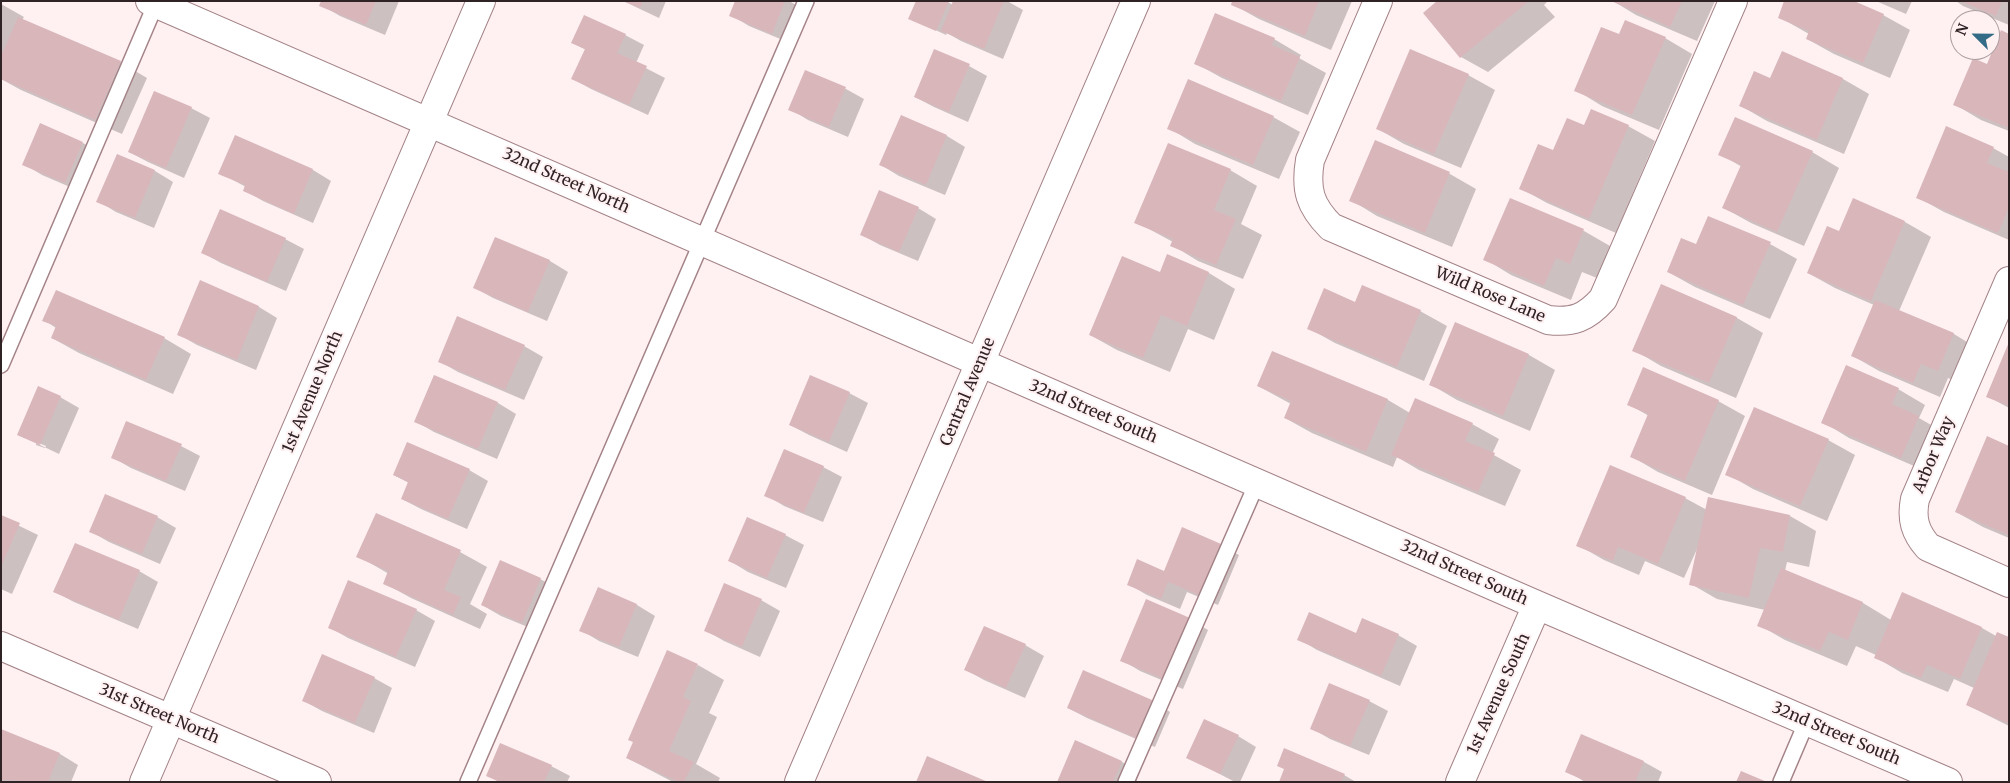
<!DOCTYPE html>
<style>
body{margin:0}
#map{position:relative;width:2010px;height:783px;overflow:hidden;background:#fff0f2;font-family:Merriweather,serif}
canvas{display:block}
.frame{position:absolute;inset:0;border:2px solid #302325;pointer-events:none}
.north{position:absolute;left:1950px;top:10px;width:50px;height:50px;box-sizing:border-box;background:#fff0f2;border:1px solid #ac9ea0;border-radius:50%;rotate:293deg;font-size:14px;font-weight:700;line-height:20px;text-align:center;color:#302325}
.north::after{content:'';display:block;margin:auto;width:18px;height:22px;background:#346c87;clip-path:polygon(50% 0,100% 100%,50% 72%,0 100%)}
</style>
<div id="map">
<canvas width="2010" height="783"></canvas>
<div class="frame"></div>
<div class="north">N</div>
</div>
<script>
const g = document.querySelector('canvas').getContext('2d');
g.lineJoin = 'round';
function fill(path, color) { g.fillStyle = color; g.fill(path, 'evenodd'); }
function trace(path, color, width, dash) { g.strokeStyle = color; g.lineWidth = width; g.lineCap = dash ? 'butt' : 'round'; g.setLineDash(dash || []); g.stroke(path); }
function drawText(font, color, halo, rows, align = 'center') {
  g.font = font + ' Merriweather,serif'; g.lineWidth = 4; g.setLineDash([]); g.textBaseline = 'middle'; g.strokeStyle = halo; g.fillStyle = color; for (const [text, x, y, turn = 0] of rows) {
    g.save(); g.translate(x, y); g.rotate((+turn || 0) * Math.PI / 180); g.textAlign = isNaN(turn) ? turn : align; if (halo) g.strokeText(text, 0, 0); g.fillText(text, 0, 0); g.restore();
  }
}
fill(new Path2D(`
 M323 1H399L385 35 340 16 321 5Z
 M623 1H666L659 18Z
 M736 1H789L805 10 790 43 749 26 731 15Z
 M946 1 953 5 954 1H1007L1023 10 1003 59 961 41 947 33 946 35 910 18Z
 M1233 1H1352L1331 50 1259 19 1232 4Z
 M1439 1H1548L1544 5 1555 17 1488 72 1461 57 1425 13Z
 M1613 1H1715L1697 41 1636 15Z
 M1876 1H1912L1906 14Z
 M1956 1H2009V25L1963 6Z
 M1 4 24 17 22 20 120 62 147 78 122 134 21 90 1 79Z
 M1883 15 1910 30 1890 78 1834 54 1807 39 1809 34 1779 17Z
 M1625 21 1665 38 1692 54 1659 130 1602 106 1576 90 1619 36Z
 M625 35 644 45 636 63 665 78 648 115 591 89 573 79 586 50 573 43Z
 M2009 35V131L1981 120 1954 104 1988 66Z
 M1274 39 1301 55 1299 58 1326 73 1308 115 1222 78 1195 63Z
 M1783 53 1843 79 1869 94 1844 154 1767 121 1741 106 1771 80Z
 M969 66 987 76 968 122 934 107 915 97Z
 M806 72 846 89 864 99 848 137 808 120 790 109Z
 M1468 75 1495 90 1461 168 1404 144 1378 129Z
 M191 108 210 118 184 178 148 162 129 152Z
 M901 117 947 136 965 147 945 195 899 176 881 165Z
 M1273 117 1300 132 1279 179 1195 144 1169 128Z
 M1628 126 1655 141 1616 233 1547 203 1520 188 1554 152 1585 127Z
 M236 137 313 170 331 181 313 223 263 201 244 190 246 187 220 173Z
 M1376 142 1450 174 1476 189 1452 247 1377 216 1351 200Z
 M83 143 101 153 84 193 42 175 24 164Z
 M1993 148 2009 157V240L1944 212 1917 197Z
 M1812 152 1839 168 1804 246 1751 223 1724 208 1742 167 1720 154Z
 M117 155 155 171 173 182 154 228 116 212 98 201Z
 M1230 170 1257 186 1241 224 1262 235 1243 279 1198 261 1172 245 1173 242 1136 222Z
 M1510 199 1584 231 1610 246 1597 278 1582 272 1571 300 1511 275 1485 259Z
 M918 208 936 219 918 261 880 245 862 235Z
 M1905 222 1931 237 1899 311 1954 334 1980 350 1965 385 1948 378 1940 397 1879 371 1853 356 1874 305 1835 288 1808 273 1840 232Z
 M496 238 550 261 568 272 547 321 493 298 475 288Z
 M285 239 304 249 286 291 221 263 203 253Z
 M1770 244 1797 259 1770 319 1695 287 1668 272 1696 246Z
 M1168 256 1209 273 1235 289 1214 340 1188 329 1170 372 1117 350 1090 335 1161 273Z
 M201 282 259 307 277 318 256 370 197 345 178 334Z
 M1661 286 1737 318 1763 333 1736 398 1661 366 1634 350Z
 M1356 303 1420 311 1447 326 1424 381 1335 343 1308 328Z
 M44 320 164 338 191 354 173 394 79 353 52 338 56 328Z
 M1456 324 1529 355 1555 370 1530 431 1457 400 1430 384Z
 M524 346 543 357 524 400 458 372 439 361Z
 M2009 346V408L1987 396Z
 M1272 353 1388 400 1410 413 1472 424 1499 439 1492 454 1521 470 1505 506 1419 470 1397 457 1393 467 1312 433 1285 418 1291 404 1258 386Z
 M1847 367 1898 389 1925 405 1919 418 1945 433 1928 472 1849 438 1823 422Z
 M434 376 498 403 516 414 497 459 434 432 415 421Z
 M849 393 868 403 847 452 809 435 790 425Z
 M60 397 79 408 59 454 19 435ZM36 442 46 446 45 448 36 445Z
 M1718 401 1745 416 1712 495 1658 472 1631 456 1649 416 1628 404Z
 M1828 440 1855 455 1827 521 1753 489 1727 474Z
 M181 446 200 456 185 491 131 468 112 457Z
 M2009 447V538L1983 527 1956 512Z
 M823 467 842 477 823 522 784 506 766 495Z
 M469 470 488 481 467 529 421 509 402 499 409 483 394 475Z
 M1685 498 1707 510 1709 499 1790 516 1816 531 1809 567 1787 562 1785 571 1863 603 1891 620 1902 594 1982 628 1996 636 2009 638V726L1967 705 1974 688 1954 679 1948 692 1902 673 1875 657 1876 655 1856 646 1847 666 1785 640 1759 625 1765 610 1717 599 1691 584 1697 549 1684 578 1645 561 1639 575 1604 560 1578 545Z
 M1 517 38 535 12 594 1 589Z
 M157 517 176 528 160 564 109 542 90 531Z
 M785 535 804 545 786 588 748 572 730 561Z
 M1220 545 1239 555 1218 605 1187 592 1180 609 1147 595 1128 584 1164 572Z
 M460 552 487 567 470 604 487 614 480 629 411 598 384 583 389 574 358 556Z
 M139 571 158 582 138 629 74 602 55 592Z
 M540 579 559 589 540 632 501 616 482 605Z
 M599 589 637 605 655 616 638 657 599 641 581 630Z
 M761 600 780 611 760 657 724 641 705 630Z
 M416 610 435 621 415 667 348 638 329 627Z
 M1189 619 1208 630 1183 689 1140 671 1122 660Z
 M1356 635H1398L1417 646 1400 686 1317 650 1299 639Z
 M1025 645 1044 656 1025 698 984 680 966 670Z
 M698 665 724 680 709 713 717 717 696 764 720 778 718 782H673L627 758Z
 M1083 672 1152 701 1170 712 1155 747 1087 718 1068 708Z
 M374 678 392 688 374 733 322 711 304 701Z
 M1369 701 1388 711 1369 755 1330 739 1311 728Z
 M1 730 60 754 78 765 71 782H1Z
 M1582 735 1644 762 1662 772 1658 782H1585L1567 771Z
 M1238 736 1256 747 1240 782H1235L1187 757Z
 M1075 742 1122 762 1140 772 1136 782H1059Z
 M551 766 570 776 567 782H499L487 775Z
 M1344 775 1356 782H1280Z`), '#0003');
fill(new Path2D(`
 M321 1H376L366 25 319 6Z
 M623 1H643L640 8Z
 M735 1H785L772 34 729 16Z
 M916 1H949L936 31 908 19Z
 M953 1H1004L984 49 941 31Z
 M1232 1H1319L1305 36 1231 5Z
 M1437 1H1529L1460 58 1423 13Z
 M1611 1H1682L1670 27Z
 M1784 1H1854L1884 14 1863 63 1806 39 1809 31 1778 18Z
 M1960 1H2002L1996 16Z
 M1215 13 1275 38 1272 45 1300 57 1281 101 1194 64Z
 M584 15 626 34 617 53 647 66 629 105 571 79 585 49 571 43Z
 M18 17 121 61 95 120 1 79V56Z
 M1625 20 1666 37 1632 115 1574 91 1601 27 1619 34Z
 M2001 30 2009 34V128L1953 105 1973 58 1987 64Z
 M934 49 970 64 949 112 914 97Z
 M1410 49 1469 74 1434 154 1376 129Z
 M1782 51 1843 78 1817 140 1739 106 1754 71 1770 78Z
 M805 70 846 87 829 127 788 110Z
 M1188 79 1274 116 1253 165 1167 129Z
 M154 91 192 107 166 168 128 152Z
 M1591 109 1629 125 1589 219 1519 189 1538 144 1553 150 1567 118 1584 125Z
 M901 115 947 135 926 185 879 165Z
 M1735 117 1813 151 1777 232 1722 208 1741 165 1718 155Z
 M40 123 83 142 65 183 22 165Z
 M1946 126 1994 147 1987 163 2009 172V207L1998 233 1916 198Z
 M235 135 313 169 294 214 243 191 245 185 218 174Z
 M1375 140 1450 172 1425 233 1349 201Z
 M1168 143 1231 169 1214 210 1236 219 1216 265 1170 246 1173 239 1134 223Z
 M117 154 155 170 135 218 96 202Z
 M879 190 919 207 899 252 860 235Z
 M1510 198 1584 229 1570 264 1556 258 1544 286 1483 260Z
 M1853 198 1905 221 1871 301 1807 273 1827 226 1839 231Z
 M220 209 286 238 267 282 201 253Z
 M1708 216 1771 242 1743 305 1667 272 1681 238 1696 244Z
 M495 237 550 260 528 312 473 288Z
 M1167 254 1209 272 1187 326 1161 315 1143 358 1089 335 1122 256 1160 272Z
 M200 280 259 306 237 360 177 335Z
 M1661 284 1737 317 1709 383 1632 351Z
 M1362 285 1421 310 1397 367 1307 329 1324 288 1355 302Z
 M56 290 165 337 146 380 51 338 56 326 42 321Z
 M1875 300 1954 333 1938 371 1921 364 1913 383 1851 356Z
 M457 316 525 345 505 390 438 362Z
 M1455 322 1529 354 1503 416 1429 385Z
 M2009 342V406L1986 397Z
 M1272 351 1388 399 1366 452 1284 418 1291 401 1257 386Z
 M1846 365 1899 388 1892 404 1919 416 1901 458 1821 423Z
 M1643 367 1719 400 1685 481 1630 457 1648 414 1627 405Z
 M434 375 498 402 478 449 414 422Z
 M810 375 850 392 829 442 789 425Z
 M38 386 61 396 40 445 17 435Z
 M1415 398 1473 423 1465 441 1495 453 1478 492 1391 455Z
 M1754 407 1829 439 1800 506 1725 475Z
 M126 421 182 444 166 481 111 458Z
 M1987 436 2009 446V535L1955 512Z
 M407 442 470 469 448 519 401 499 408 482 393 475Z
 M784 449 824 466 804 513 764 496Z
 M1610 465 1686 497 1658 564 1618 547 1613 561 1576 546Z
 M105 494 158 516 142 554 89 532Z
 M1708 497 1790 515 1783 552 1760 548 1749 598 1689 585Z
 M376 513 461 550 444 590 461 597 453 615 383 584 388 571 356 557Z
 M1 515 20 523 1 567Z
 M747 517 786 534 767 578 728 561Z
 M1182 527 1221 544 1199 595 1168 582 1161 599 1127 585 1137 559 1164 571Z
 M75 543 140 570 119 620 53 592Z
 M500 560 541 578 522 623 481 605Z
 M1781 568 1863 602 1848 640 1829 632 1820 651 1757 626Z
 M348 580 417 609 396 657 328 628Z
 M724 583 762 599 742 647 704 631Z
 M598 587 637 604 619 647 579 631Z
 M1902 592 1982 627 1960 679 1927 665 1921 678 1874 658Z
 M1146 599 1190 618 1164 679 1120 661Z
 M1309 612 1356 633 1362 618 1399 634 1381 676 1297 640Z
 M984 626 1026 644 1006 688 964 670Z
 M1997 632 2009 637V724L1966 705Z
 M667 650 698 664 683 697 691 701 669 751 694 762 684 782H679L626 758 633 742 628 740Z
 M322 654 375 677 355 723 302 701Z
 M1083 670 1152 700 1136 738 1067 708Z
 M1329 683 1370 700 1350 746 1310 729Z
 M1204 719 1239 735 1220 774 1186 758Z
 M1 729 60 753 48 782 1 780Z
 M1581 734 1644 761 1635 782H1588L1565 772Z
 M1075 740 1122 761 1113 782H1057Z
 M500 743 552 765 544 782H500L486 776Z
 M1284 748 1345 774 1341 782H1279L1284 769 1277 766Z
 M927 756 988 782H916Z
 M1741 771 1767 782H1736Z`), '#d8b6ba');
const lane = new Path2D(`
 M1 365 157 1
 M468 782 806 1
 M1126 782 1257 483
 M1781 782 1807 721`);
const street = new Path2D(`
 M150 1 1537 605 1948 782
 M1378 1 1310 160C1305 190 1310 206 1331 227L1548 320C1573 323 1586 318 1603 299L1733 1
 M2009 281 1915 499C1911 519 1915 532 1928 547L2009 583
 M1 646 317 782
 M1460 782 1537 605`);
const secondary = new Path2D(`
 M144 782 481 1
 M799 782 1136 1`);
trace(lane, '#a38387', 18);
trace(street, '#a38387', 30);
trace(secondary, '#a38387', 30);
trace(lane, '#fff', 15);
trace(street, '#fff', 28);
trace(secondary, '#fff', 28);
drawText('16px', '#302325', '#fff0f2', [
 ["32nd Street North",566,181,24],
 ["Wild Rose Lane",1490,295,23],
 ["1st Avenue North",313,392,-67],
 ["Central Avenue",968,392,-67],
 ["32nd Street South",1093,412,23],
 ["Arbor Way",1934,455,-67],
 ["32nd Street South",1464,573,24],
 ["1st Avenue South",1499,694,-66],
 ["31st Street North",159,714,23],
 ["32nd Street South",1836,734,23]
]);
</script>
